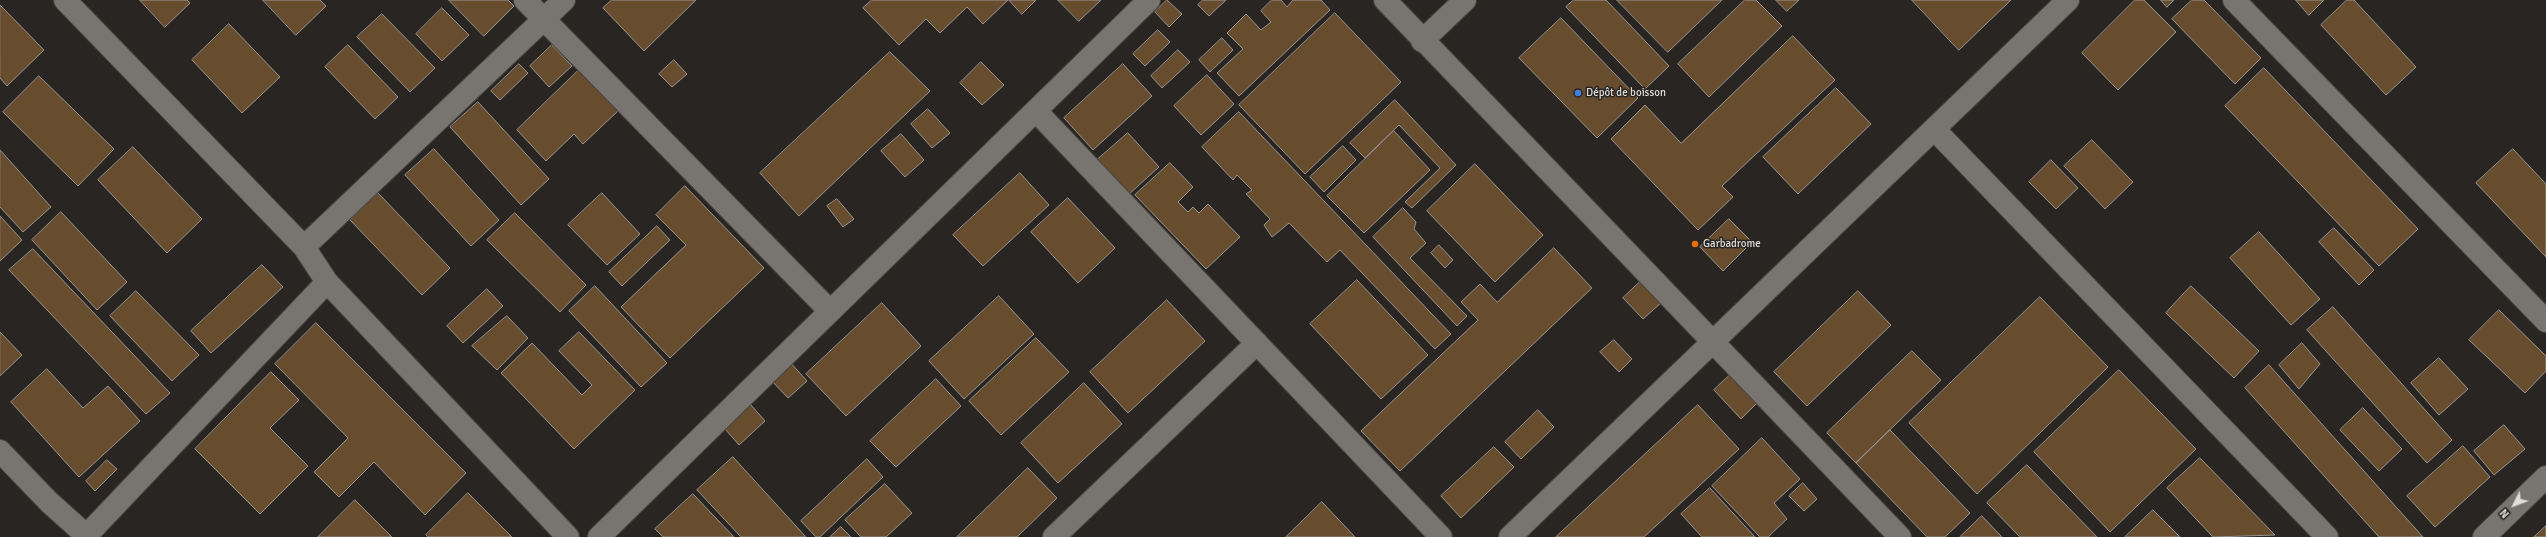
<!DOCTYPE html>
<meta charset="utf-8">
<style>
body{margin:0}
#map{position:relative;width:2546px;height:537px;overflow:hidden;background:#292522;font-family:Signika,sans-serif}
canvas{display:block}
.north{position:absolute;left:2494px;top:485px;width:40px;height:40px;-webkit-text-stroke:3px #292522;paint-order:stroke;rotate:228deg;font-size:11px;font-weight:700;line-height:16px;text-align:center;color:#dedcd9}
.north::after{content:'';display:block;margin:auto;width:14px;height:18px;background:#dedcd9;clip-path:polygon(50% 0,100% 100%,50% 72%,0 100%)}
</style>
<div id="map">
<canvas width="2546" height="537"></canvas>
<div class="north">N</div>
</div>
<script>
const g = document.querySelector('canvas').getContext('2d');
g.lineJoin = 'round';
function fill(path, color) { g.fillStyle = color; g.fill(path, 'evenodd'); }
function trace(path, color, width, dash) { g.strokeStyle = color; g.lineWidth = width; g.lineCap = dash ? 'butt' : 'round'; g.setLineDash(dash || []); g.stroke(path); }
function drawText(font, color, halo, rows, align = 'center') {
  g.font = font + ' Signika,sans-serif'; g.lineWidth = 3; g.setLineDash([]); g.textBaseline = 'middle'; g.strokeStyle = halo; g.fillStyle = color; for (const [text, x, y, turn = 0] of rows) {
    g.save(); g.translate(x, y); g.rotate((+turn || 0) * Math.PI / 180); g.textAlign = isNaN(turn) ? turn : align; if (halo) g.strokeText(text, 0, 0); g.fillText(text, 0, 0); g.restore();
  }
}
const building = new Path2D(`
 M140 0H187L190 3 165 27Z
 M263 0H320L326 6 296 35Z
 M449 0H508L514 6 484 36Z
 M612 0H696L644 51 603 8Z
 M872 0H1008L983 24 967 7 940 33 926 19 899 45 863 8Z
 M1009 0H1036L1022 14Z
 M1058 0H1101L1079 21Z
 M1167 0 1182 14 1169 27 1155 12Z
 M1203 0H1226L1209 16 1198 5Z
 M1272 0H1281L1287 7 1293 0H1321L1330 10 1239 96 1217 73 1243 49 1227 33 1246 14 1261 30 1271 22 1261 11Z
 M1574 0H1606L1669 66 1645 89 1566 7Z
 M1617 0H1722L1668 52Z
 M1745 0H1756L1782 26 1709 97 1678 64Z
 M1776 0H1799L1787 11Z
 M1912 0H2011L1959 50Z
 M2135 0H2144L2176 32 2118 90 2082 53Z
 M2161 0H2174L2167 7Z
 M2192 0H2204L2261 58 2235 84 2172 19Z
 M2296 0H2324L2309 15Z
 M2347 0H2354L2416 67 2386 95 2321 25Z
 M0 5 44 50 7 86 0 78Z
 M442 8 469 35 442 61 416 34Z
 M1335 13 1401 82 1305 174 1239 105Z
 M382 14 435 68 410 92 357 37Z
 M1561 18 1638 98 1597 138 1519 58Z
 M229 24 280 77 242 113 192 60Z
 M1158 30 1170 42 1145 66 1133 54Z
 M1793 36 1835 80 1722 186 1733 197 1698 230 1611 139 1645 105 1681 143Z
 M1222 38 1233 50 1210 72 1199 60Z
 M348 45 398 97 375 119 325 67Z
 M552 45 572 66 549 87 530 66Z
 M1178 50 1190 62 1162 88 1151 76Z
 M890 52 930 91 799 216 760 173Z
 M674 60 687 74 672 87 659 74Z
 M981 62 1004 85 982 105 960 83Z
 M519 64 528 73 500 100 491 91Z
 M1123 64 1152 96 1093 150 1064 118Z
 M2264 68 2418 229 2379 266 2225 106Z
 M580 69 619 110 583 144 574 134 546 161 517 130Z
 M1207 75 1234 104 1201 135 1174 106Z
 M39 76 114 149 78 186 3 112Z
 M1836 88 1871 124 1798 194 1763 157Z
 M1395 100 1456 165 1412 208 1405 202 1440 168 1399 125 1365 158 1350 143Z
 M478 102 549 179 521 205 450 127Z
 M928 109 950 133 932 148 911 124Z
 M1239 112 1451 334 1435 349 1340 250 1327 262 1289 223 1272 237 1264 225 1270 219 1246 194 1252 190 1237 175 1233 180 1202 147Z
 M1394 131 1430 170 1364 233 1327 196Z
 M1128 133 1159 167 1128 195 1097 160Z
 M901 134 924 160 905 177 881 151Z
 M2092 140 2133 182 2105 209 2064 166Z
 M1343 146 1356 160 1324 192 1310 177Z
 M133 147 202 219 167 253 98 180Z
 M434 149 499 220 471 246 405 175Z
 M2513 149 2546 184V257L2476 183Z
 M0 150 51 207 23 232 0 207Z
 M2051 160 2078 188 2056 209 2029 182Z
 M1170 163 1193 187 1178 202 1188 212 1193 207 1199 213 1208 204 1240 237 1206 269 1135 195Z
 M1475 164 1543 235 1495 282 1427 211Z
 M1020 173 1049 205 983 266 953 235Z
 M685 186 764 268 670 358 621 307 686 245 656 215Z
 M378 193 450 268 422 295 350 220Z
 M602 193 640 234 607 265 568 225Z
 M1068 198 1115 248 1078 283 1031 232Z
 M837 199 854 219 843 227 827 206Z
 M1403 208 1416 222 1414 229 1426 243 1410 258 1467 316 1457 326 1373 237Z
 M61 212 127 282 97 310 32 240Z
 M515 213 586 285 560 312 487 240Z
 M0 216 22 240 0 261Z
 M1729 219 1752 242 1723 271 1700 247Z
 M657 226 670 240 622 286 609 272Z
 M2334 228 2374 270 2359 285 2319 242Z
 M2259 232 2320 299 2291 325 2230 258Z
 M1439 245 1453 260 1445 268 1431 253Z
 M1554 248 1592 288 1400 471 1361 431 1478 320 1461 302 1480 284 1497 302Z
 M33 249 170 393 146 414 9 270Z
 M262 265 283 287 211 353 191 331Z
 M1357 280 1428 355 1381 399 1310 324Z
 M1641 281 1662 302 1643 319 1623 298Z
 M595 286 667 363 641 387 569 311Z
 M2191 286 2259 351 2234 378 2166 313Z
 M487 289 503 306 463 343 447 326Z
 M136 291 199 355 172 381 110 316Z
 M1858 291 1891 325 1807 406 1774 372Z
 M999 296 1034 334 964 399 929 361Z
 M2040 297 2108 367 1977 494 1909 423Z
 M1167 300 1205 341 1128 413 1090 372Z
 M882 303 921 346 846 416 806 374Z
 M2333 307 2452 440 2427 463 2307 330Z
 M2499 310 2546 356V371L2525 393 2469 340Z
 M507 316 528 338 497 370 472 346Z
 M316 323 466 473 425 515 374 462 339 497 314 472 348 438 275 364Z
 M0 332 22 355 0 376Z
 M579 332 635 390 574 449 501 373 532 343 582 395 592 385 559 351Z
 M1036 338 1069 372 1001 435 969 401Z
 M1614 340 1632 359 1619 372 1600 352Z
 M2302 343 2320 364 2299 389 2279 365Z
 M1912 351 1941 380 1856 463 1827 433Z
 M2439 358 2468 389 2439 415 2411 383Z
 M789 361 807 381 788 398 770 379Z
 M2269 365 2423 537H2379L2245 388Z
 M47 369 83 408 108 386 140 421 79 477 11 402Z
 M2119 370 2196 449 2110 532 2034 452Z
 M271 372 299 400 270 428 308 466 260 514 195 449Z
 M1730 375 1757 403 1741 419 1714 390Z
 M936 379 961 406 896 467 870 441Z
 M1084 383 1122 424 1058 483 1021 443Z
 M751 405 765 421 739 445 725 429Z
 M1698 405 1739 449 1644 537H1556Z
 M2363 408 2402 449 2379 471 2340 430Z
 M1538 410 1554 427 1521 459 1505 442Z
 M2504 425 2525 449 2494 475 2474 451Z
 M1890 430 1970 513 1945 537H1927L1856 463Z
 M1762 438 1800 479 1774 503 1787 519 1768 537H1760L1712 486Z
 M2463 446 2490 477 2435 527 2407 496Z
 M1494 447 1514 467 1461 518 1441 496Z
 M733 457 806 537H741L697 490Z
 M2200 458 2275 535 2213 537 2167 488Z
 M867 459 883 477 820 537H816L801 521Z
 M107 460 117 469 95 491 86 481Z
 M2027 465 2097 537H2020L1987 503Z
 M1028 468 1057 498 1017 537H957Z
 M1803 483 1817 499 1804 511 1789 496Z
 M885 484 912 513 886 537H861L845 520Z
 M1710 488 1755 537H1702L1681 514Z
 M468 493 512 537H428L426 535Z
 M693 494 734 537H663L655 529Z
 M355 500 392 537H318Z
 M1322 502 1355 537H1286Z
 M2153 510 2180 537H2125Z
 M1982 516 2002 537H1960Z
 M2546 526V537H2534Z
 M841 527 851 537H830Z`);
fill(building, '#674c2e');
trace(building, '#999591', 1);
const minor = new Path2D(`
 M65 0 304 247 327 282 568 537
 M525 0 830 311
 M1385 0 1900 537
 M2234 0 2546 321
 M1422 41 1465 0
 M1036 111 1441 537
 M1934 129 2327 537
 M304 247 564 0
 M0 451 49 502 88 537
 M86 536 327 282
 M599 537 1149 0
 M1054 537 1257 343
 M1510 537 2068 0
 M2484 537 2546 477`);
trace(minor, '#474441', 24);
trace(minor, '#787470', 22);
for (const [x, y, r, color] of [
 [1578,93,4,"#3f7fe0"],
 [1695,244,4,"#e8710a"]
]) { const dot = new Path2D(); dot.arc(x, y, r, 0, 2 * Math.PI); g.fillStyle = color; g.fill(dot); trace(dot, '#292522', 1.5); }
drawText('11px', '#dedcd9', '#292522', [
 ["Dépôt de boisson",1586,93],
 ["Garbadrome",1703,244]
], 'left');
</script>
